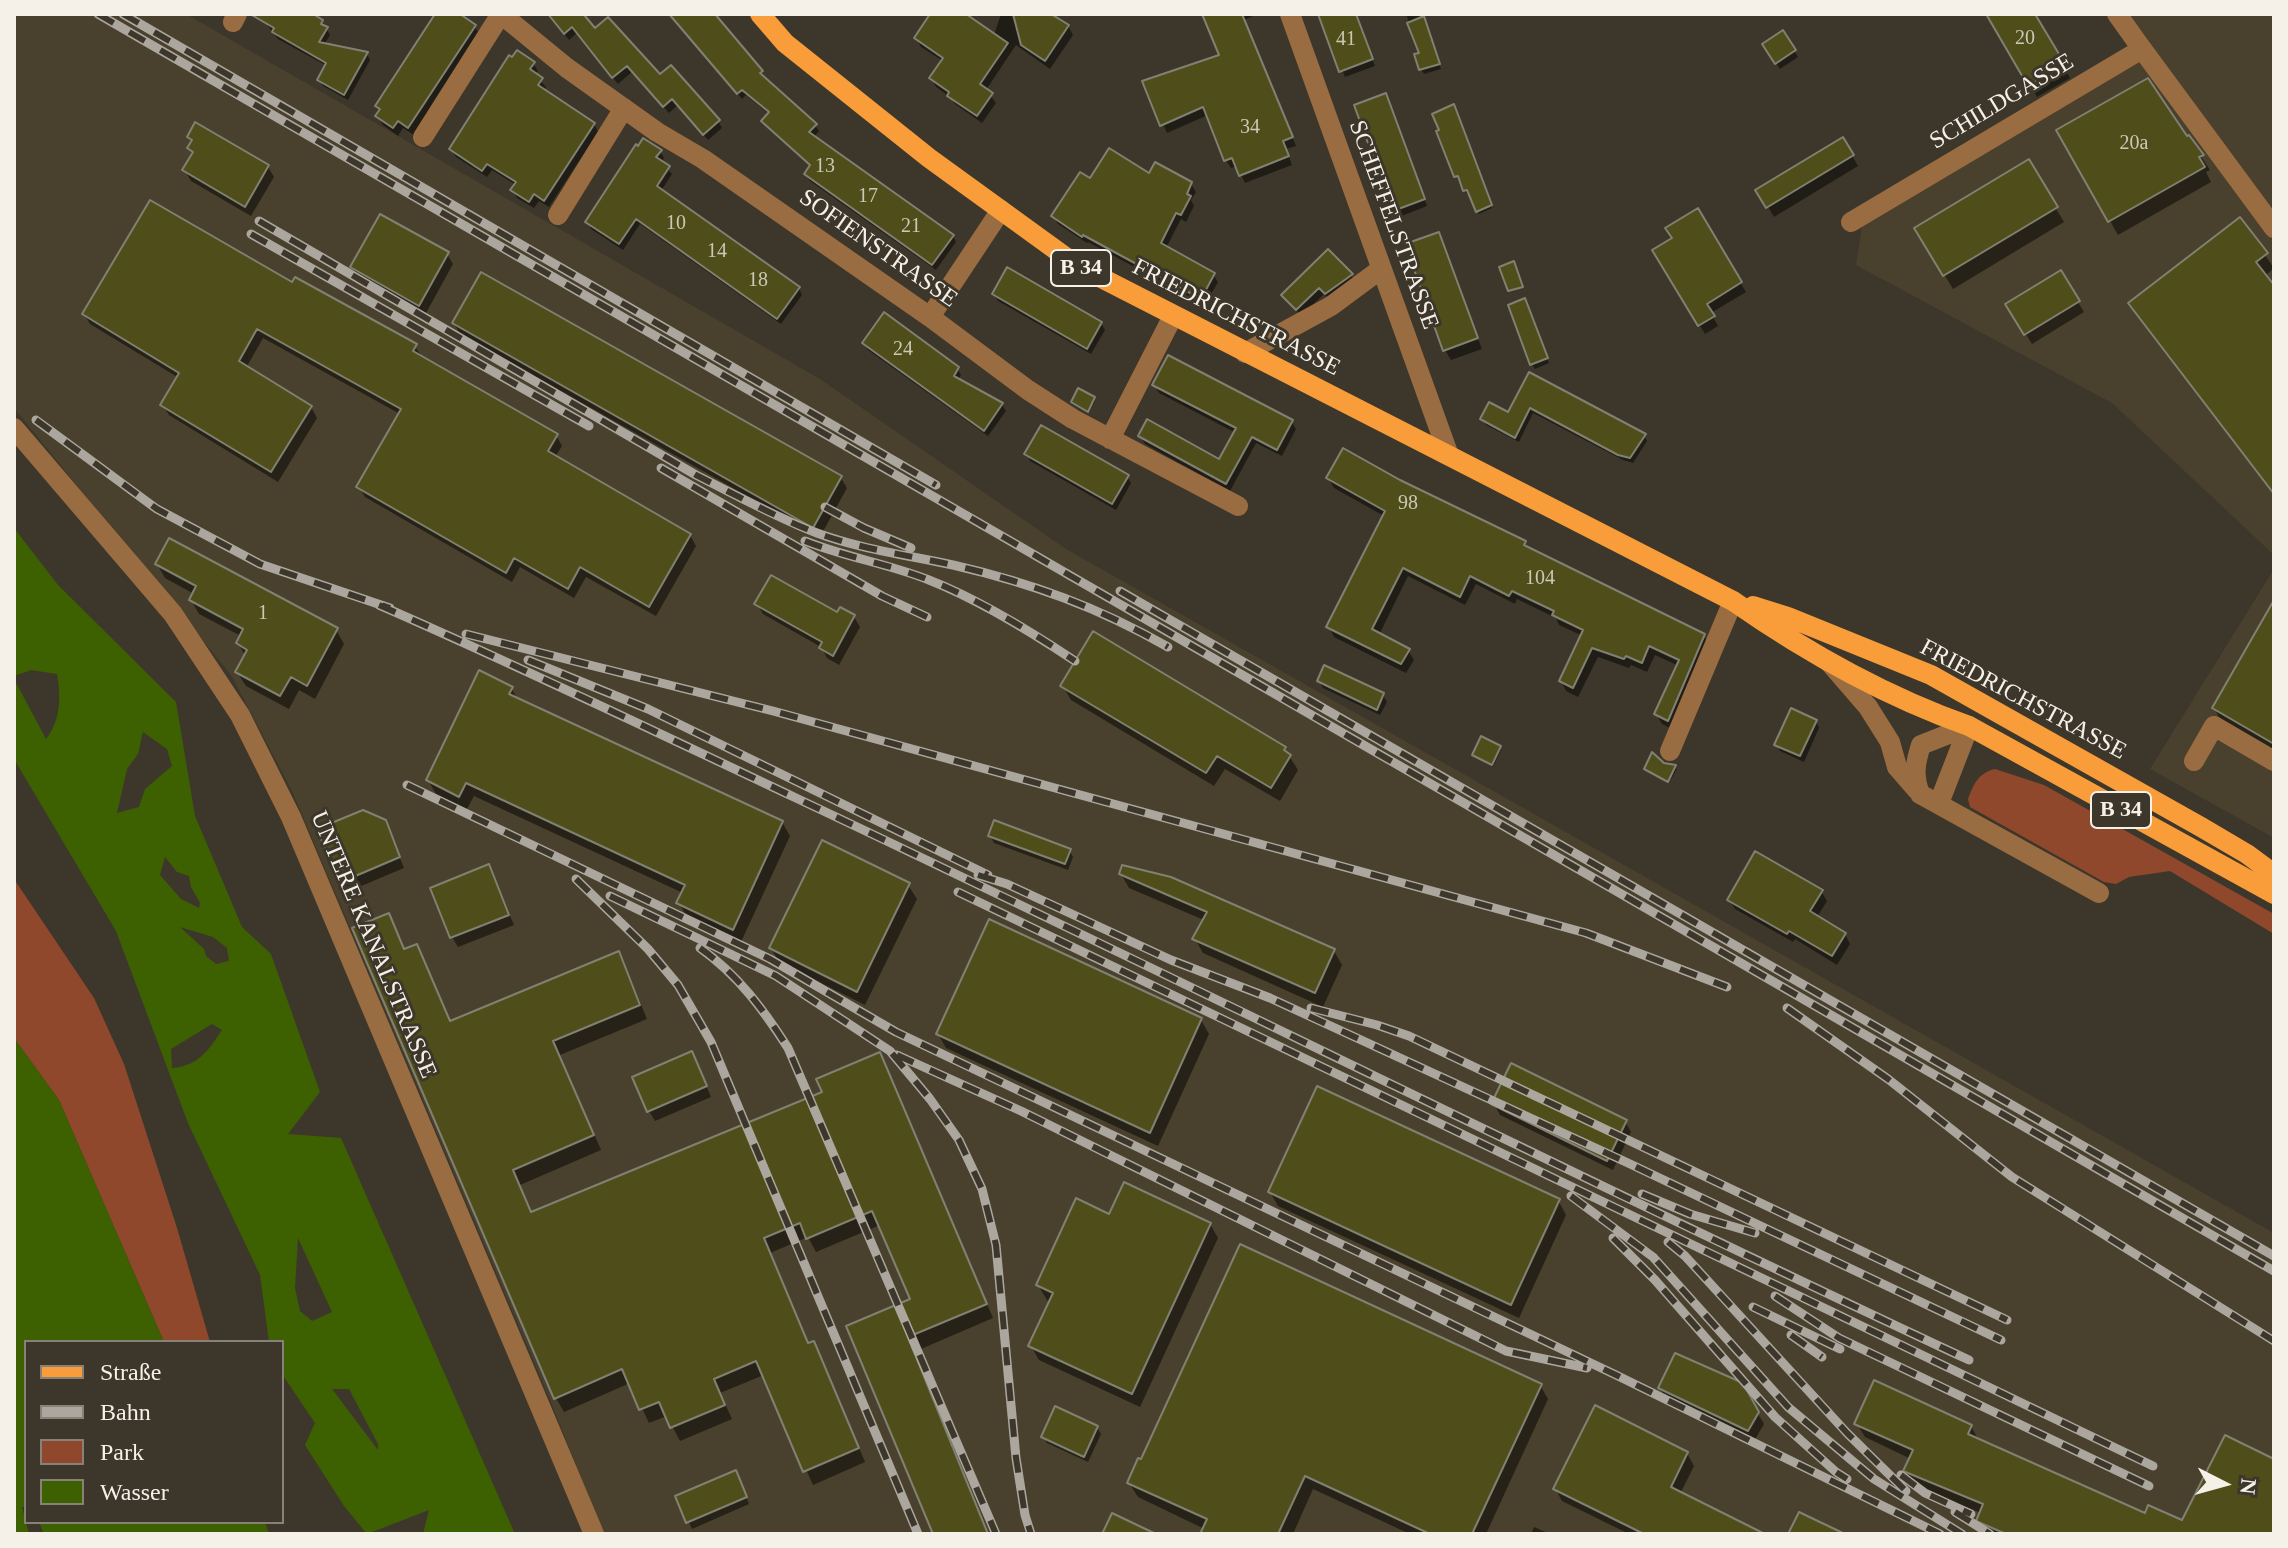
<!DOCTYPE html>
<meta charset="utf-8">
<style>
body{margin:0}
#map{position:relative;width:2288px;height:1548px;overflow:hidden;background:#3d372b;font-family:"Times New Roman",serif}
canvas{display:block}
.frame{position:absolute;inset:0;border:16px solid #f5f1e9;pointer-events:none}
.legend{position:absolute;left:24px;top:1340px;width:260px;height:184px;box-sizing:border-box;background:#3d372b;border:2px solid #878177;margin:0;padding:10px 14px;list-style:none;font-size:24px;color:#f5f1e9}
.legend li{display:flex;align-items:center;gap:16px;height:40px}
.legend b{width:40px;border:2px solid #878177}
.north{position:absolute;left:2184px;top:1444px;width:80px;height:80px;-webkit-text-stroke:6px #3d372b;paint-order:stroke;rotate:96deg;font-size:22px;font-weight:700;line-height:32px;text-align:center;color:#f5f1e9}
.north::after{content:'';display:block;margin:auto;width:28px;height:36px;background:#f5f1e9;clip-path:polygon(50% 0,100% 100%,50% 72%,0 100%)}
</style>
<div id="map">
<canvas width="2288" height="1548"></canvas>
<div class="frame"></div>
<ul class="legend">
<li><b style="height:10px;background:#f89d39"></b>Straße</li>
<li><b style="height:10px;background:#aca79e"></b>Bahn</li>
<li><b style="height:22px;background:#8f482c"></b>Park</li>
<li><b style="height:22px;background:#3d6100"></b>Wasser</li>
</ul>
<div class="north">N</div>
</div>
<script>
const g = document.querySelector('canvas').getContext('2d');
g.lineJoin = 'round';
function fill(path, color) { g.fillStyle = color; g.fill(path, 'evenodd'); }
function trace(path, color, width, dash) { g.strokeStyle = color; g.lineWidth = width; g.lineCap = dash ? 'butt' : 'round'; g.setLineDash(dash || []); g.stroke(path); }
function drawText(font, color, halo, rows, align = 'center') {
  g.font = font + ' "Times New Roman",serif'; g.lineWidth = 6; g.setLineDash([]); g.textBaseline = 'middle'; g.strokeStyle = halo; g.fillStyle = color; for (const [text, x, y, turn = 0] of rows) {
    g.save(); g.translate(x, y); g.rotate((+turn || 0) * Math.PI / 180); g.textAlign = isNaN(turn) ? turn : align; if (halo) g.strokeText(text, 0, 0); g.fillText(text, 0, 0); g.restore();
  }
}
fill(new Path2D(`
 M14 14H186L820 379 1066 549 2274 1233V1534H603L553 1407 292 791 231 675 14 408Z
 M2127 14H2274V555L2112 403 1856 265 1862 227 2154 52Z
 M2274 569V838L2150 769Z`), '#49402d');
fill(new Path2D(`
 M1995 769 2044 785 2274 914V934L2170 871 2129 877 2116 884 2104 882 1970 807 1968 799C1974 784 1978 773 1995 769Z
 M14 879 94 998 124 1064 177 1228 210 1342H164L59 1100 14 1038Z`), '#8f482c');
fill(new Path2D(`
 M14 528 58 585 176 702 195 816 242 927 271 954 320 1092 288 1134 341 1138 515 1534H423L429 1510 367 1534 344 1506 305 1445 315 1423 282 1374V1342H269L260 1275 188 1123 116 931 14 759V679L46 739C61 720 61 697 57 674L31 670 14 676ZM143 732 167 749 172 766 145 789 139 807 117 813 127 769 138 754ZM165 857 177 872 189 876 191 887 200 903 199 908 181 899 160 875ZM180 927 213 937 227 948 229 961 216 964 206 956 204 949ZM212 1024 222 1030C208 1051 198 1066 172 1068L171 1049ZM298 1238 332 1312 312 1321 300 1311 295 1288ZM332 1389H349L378 1444V1450Z
 M14 1038 59 1100 164 1342H26V1507H22L29 1534H16L14 1529Z
 M39 1522H265L269 1534H44Z`), '#3d6100');
fill(new Path2D(`
 M270 14H309L322 21 330 35 324 45 367 54 370 60 348 100 323 86 319 80 327 66 278 39 265 22Z
 M437 14H456L474 26 480 35 414 135 403 128 398 136 383 125 377 116 380 111 377 106Z
 M549 14H581L595 31 718 121 722 128 708 140 678 105 669 113 632 72 618 84 577 33 569 40Z
 M670 14H710L765 78 815 125 819 131 813 138 953 236 956 242 936 270 810 181 806 175 811 167 767 127 763 121 769 114 746 95 742 99Z
 M932 14H962L994 35 1001 14H1047L1068 26 1073 35 1050 69 1016 45 986 90 996 103 982 123 955 104 950 97 936 87 931 78 943 61 921 47 916 38Z
 M1204 14H1253V16L1244 20 1296 146 1286 149 1292 165 1245 183 1237 166 1231 168 1226 160 1208 115 1167 133 1145 82 1221 56Z
 M1320 14H1355L1375 66 1345 77Z
 M1406 14H1421L1441 69 1424 74 1421 69V54Z
 M1988 14H2033L2070 78 2037 97Z
 M1783 32 1798 57 1780 69 1764 44Z
 M533 63 538 71 535 75 546 87 544 91 594 124 598 132 549 207 539 201 534 208 517 198 513 190 516 185 492 170 487 177 456 157 451 149Z
 M1389 102 1427 206 1399 217 1395 210Z
 M1454 109 1492 208 1479 214 1470 191 1466 193 1461 178 1456 176Z
 M2059 131 2189 138 2210 170 2206 172 2211 182 2118 235Z
 M189 137 268 167 274 177 251 216 191 181 185 171 194 156 189 148 192 143Z
 M1843 140 1858 166 1774 217 1758 190Z
 M660 151 664 158 661 162 672 174 661 191 799 288 802 295 781 324 640 224 623 250 591 229 588 223Z
 M2028 162 2064 222 1953 289 1917 229Z
 M1150 175 1191 184 1196 192 1191 200 1194 206 1186 222 1181 219 1166 248 1213 274 1218 282 1205 305 1088 242 1087 243 1058 224 1053 216 1090 181Z
 M1697 211 1746 292 1711 313 1718 326 1705 334 1654 251 1674 239Z
 M2240 220 2274 268 2265 276 2274 288V495L2131 304Z
 M1438 234 1482 349 1451 360 1445 350Z
 M447 254 453 264 425 315 359 278 352 267Z
 M2060 273 2084 312 2032 344 2008 305Z
 M1351 275 1355 281 1330 300 1324 294 1301 316 1284 295Z
 M293 285 415 346 421 356 556 435 562 446 555 457 690 535 696 546 656 616 586 577 574 598 520 567 512 582 365 497 359 487 400 414 263 338 246 368 311 407 317 418 278 482 169 415 163 405 179 378 90 324 84 314Z
 M994 294 1101 323 1105 330 1091 354 998 301Z
 M1527 305 1549 363 1535 369 1532 364Z
 M454 323 841 478 847 488 820 537 460 334Z
 M864 343 957 368 961 375 958 380 1002 405 1006 411 988 436 868 350Z
 M1530 374 1644 435 1647 441 1633 463 1623 460 1533 413 1519 442 1486 425 1483 419 1508 415Z
 M1154 385 1291 421 1296 429 1282 456 1256 443 1230 491 1145 444 1140 436 1220 462 1236 433 1159 393Z
 M1094 398 1095 401 1089 413 1074 402Z
 M1027 454 1127 476 1131 483 1116 510 1030 461Z
 M1328 478 1399 482 1524 543 1529 550 1704 636 1709 645 1674 730 1662 724 1656 714 1679 666 1655 655 1647 672 1631 665 1629 668 1598 657 1578 697 1566 691 1561 681 1583 636 1559 625 1556 618 1517 599 1515 604 1476 584 1465 605 1408 576 1379 635 1408 650 1414 660 1406 673 1334 637 1329 627 1384 516 1334 488Z
 M157 564 336 630 344 644 315 699 299 690 289 709 246 686 237 672 246 657 238 643 241 636 199 614 191 600 194 594 165 578Z
 M757 604 854 617 860 627 839 665 827 658 821 647 763 614Z
 M2274 604V750L2220 719 2214 708Z
 M1319 681 1383 695 1387 702 1380 715 1323 688Z
 M1063 686 1284 748 1298 770 1280 801 1225 769 1214 786 1071 700Z
 M511 688 519 701 782 822 790 836 741 942 687 917 679 903 683 893 474 796 467 809 436 794 428 780Z
 M1816 721 1819 728 1804 762 1780 751 1777 744Z
 M1500 748 1501 750 1493 767 1474 755Z
 M1663 764 1677 769 1669 783 1646 769Z
 M385 822 404 868 347 892 341 882Z
 M990 836 1069 850 1073 857 1068 870 994 843Z
 M489 867 514 925 458 947 452 937Z
 M1121 874 1334 951 1342 965 1323 1007 1203 953 1195 939 1204 920 1129 888Z
 M908 885 917 899 865 1005 779 962 771 948Z
 M1821 891 1827 901 1817 917 1845 934 1850 944 1837 965 1795 939 1793 942 1735 909 1729 900Z
 M388 915 405 951 416 946 451 1023 618 954 626 968 647 1019 560 1055 601 1150 520 1185 532 1213 824 1093 879 1054 993 1318 914 1352 989 1534H935L848 1328 912 1300 880 1225 816 1252 808 1237 770 1253 809 1345 813 1343 821 1357 865 1462 813 1485 764 1375 720 1393 732 1419 680 1441 667 1416 649 1423 630 1383 564 1412 556 1398Z
 M1201 1020 1209 1034 1158 1146 946 1048 938 1034Z
 M697 1064 711 1097 655 1121 649 1111Z
 M1494 1104 1625 1121 1631 1132 1613 1170 1500 1115Z
 M1270 1192 1558 1200 1566 1215 1519 1318 1278 1206Z
 M1110 1216 1210 1224 1218 1238 1140 1407 1039 1360 1031 1346 1051 1302 1047 1300 1038 1285Z
 M1540 1385 1548 1399 1486 1534H1410L1313 1489 1293 1534H1215L1138 1497 1129 1483Z
 M1741 1385 1764 1424 1754 1441 1666 1399 1660 1388Z
 M1857 1424 1971 1426 1979 1441 2146 1516 2183 1523 2274 1462V1534H1985L1978 1521 1981 1513 1913 1485 1905 1471 1911 1459 1865 1437Z
 M1097 1427 1101 1434 1088 1462 1047 1443 1043 1437Z
 M1687 1453 1694 1466 1680 1494 1760 1534H1629L1562 1501 1555 1488Z
 M739 1479 749 1504 692 1529 677 1497Z
 M1534 1527 1550 1534H1531Z`), '#0007');
const building = new Path2D(`
 M250 14H313L323 20 321 24 328 27 319 42 368 52 344 95 317 80 326 63 272 32 274 28Z
 M435 14H460L476 25 408 128 398 121 393 128 375 116 380 109 375 106Z
 M548 14H587L585 16 595 28 608 17 660 74 671 65 720 120 703 135 672 99 663 107 627 66 612 78 572 27 564 34Z
 M669 14H715L763 71 760 73 817 124 809 132 954 235 932 265 804 174 810 165 761 121 769 112 742 90 737 94Z
 M930 14H966L1008 43 980 84 993 93 977 116 947 96 949 92 929 78 943 58 914 38Z
 M1013 14H1051L1069 25 1045 61 1021 45Z
 M1202 14H1242L1293 137 1283 141 1289 156 1239 176 1232 158 1224 161 1203 107 1160 126 1142 81 1219 55Z
 M1318 14H1356L1373 59 1339 72Z
 M1986 14H2035L2065 64 2028 86Z
 M1424 16 1440 64 1419 70 1414 54 1419 53 1407 23Z
 M1783 30 1796 50 1775 64 1762 44Z
 M517 50 535 62 530 69 543 78 538 85 595 123 544 201 534 194 529 202 510 190 516 182 487 164 482 171 449 149 509 55 512 57Z
 M2148 78 2187 136 2189 135 2204 155 2199 157 2205 167 2108 222 2056 130Z
 M1386 93 1425 199 1393 211 1354 105Z
 M1454 104 1492 205 1476 212 1467 190 1463 191 1458 176 1454 177 1436 131 1439 130 1432 114Z
 M195 122 269 165 245 207 182 170 193 152 187 148 192 140 187 137Z
 M1843 137 1854 155 1766 208 1755 190Z
 M643 138 662 150 656 157 670 166 657 186 800 287 777 319 636 219 619 244 585 222 636 144 638 146Z
 M1109 148 1149 173 1155 162 1192 182 1187 194 1191 196 1181 215 1176 213 1161 243 1215 273 1201 299 1083 235 1082 237 1051 216 1080 172 1090 178Z
 M2029 159 2058 207 1943 276 1914 228Z
 M150 200 292 282 295 277 417 344 413 351 558 434 548 451 691 534 649 607 580 567 568 589 514 558 506 573 356 487 401 409 257 329 239 361 312 406 271 472 160 405 179 373 82 314Z
 M1698 208 1742 282 1707 304 1715 316 1698 326 1652 250 1672 238 1665 228Z
 M380 214 449 252 419 306 350 267Z
 M2240 217 2268 253 2256 262 2274 285V494L2128 303Z
 M1439 232 1478 338 1443 351 1405 244Z
 M1328 249 1353 274 1325 294 1319 288 1296 310 1281 295Z
 M1514 261 1523 287 1508 291 1499 267Z
 M1007 267 1102 322 1087 349 992 294Z
 M2061 270 2080 301 2024 335 2005 304Z
 M481 272 842 476 813 528 452 323Z
 M1525 298 1548 358 1530 365 1508 305Z
 M884 312 959 367 954 376 1003 403 984 431 862 343Z
 M1168 355 1293 420 1277 450 1252 437 1226 484 1138 436 1147 419 1219 459 1236 428 1152 385Z
 M1529 372 1646 434 1630 458 1618 455 1530 408 1515 438 1480 419 1489 402 1508 412Z
 M1078 388 1095 397 1088 412 1071 402Z
 M1041 425 1129 475 1112 504 1024 454Z
 M1343 448 1400 480 1526 541 1524 545 1705 634 1668 721 1654 714 1679 660 1649 646 1642 663 1626 656 1624 659 1592 648 1573 688 1559 681 1583 630 1552 615 1554 611 1512 591 1509 596 1470 576 1460 597 1403 568 1372 629 1410 649 1401 664 1326 627 1385 511 1326 478Z
 M169 538 338 628 307 686 291 677 280 696 235 672 247 650 236 643 243 629 189 600 196 586 155 564Z
 M771 575 837 612 840 607 855 615 833 656 819 648 822 642 754 604Z
 M2274 600V744L2212 708Z
 M1093 631 1286 747 1284 750 1291 755 1271 788 1217 756 1206 773 1060 686Z
 M1324 665 1384 693 1377 710 1317 681Z
 M479 670 513 687 509 694 783 821 733 930 676 903 685 885 466 783 459 797 426 780Z
 M1791 708 1817 720 1800 756 1774 745Z
 M1481 736 1501 746 1492 765 1472 755Z
 M1652 752 1664 763 1676 765 1668 782 1644 769Z
 M363 810 386 820 400 857 339 883 317 829Z
 M994 820 1071 849 1065 864 988 836Z
 M822 840 910 883 857 992 769 948Z
 M1755 851 1823 890 1810 911 1846 933 1832 956 1789 931 1787 934 1727 900Z
 M489 864 509 915 450 938 430 888Z
 M1122 865 1171 877 1335 949 1315 993 1192 939 1207 912 1119 874Z
 M389 913 404 949 417 944 450 1021 619 951 640 1005 553 1041 594 1135 513 1170 531 1212 822 1092 816 1079 880 1052 987 1304 908 1337 988 1534H933L846 1326 910 1299 872 1211 806 1239 800 1223 764 1238 808 1343 814 1341 859 1448 803 1472 756 1361 714 1379 725 1405 670 1428 659 1402 639 1410 622 1369 554 1399 352 928Z
 M989 919 1202 1018 1150 1133 936 1034Z
 M692 1051 707 1086 647 1112 632 1077Z
 M1511 1063 1627 1120 1607 1161 1491 1104Z
 M1317 1086 1560 1199 1511 1305 1268 1192Z
 M1124 1182 1211 1223 1132 1394 1028 1346 1053 1293 1036 1285 1076 1198 1109 1214Z
 M1240 1244 1542 1384 1472 1534H1430L1305 1476 1278 1534H1200L1207 1519 1127 1483 1138 1458 1141 1459Z
 M1675 1353 1743 1383 1759 1412 1748 1431 1658 1388Z
 M1874 1380 1972 1425 1968 1434 2145 1513 2148 1505 2182 1520 2225 1435 2274 1459V1534H2006L1976 1521 1983 1504 1903 1471 1913 1450 1854 1424Z
 M1595 1405 1688 1452 1671 1487 1765 1534H1644L1553 1489Z
 M1055 1406 1098 1426 1084 1457 1041 1437Z
 M736 1470 747 1497 686 1523 675 1496Z
 M1799 1512 1845 1534H1788Z
 M1112 1513 1156 1534H1102Z`);
fill(building, '#4f4e1a');
trace(building, '#808172', 2);
trace(new Path2D(`
 M501 14 567 68 657 132 703 159 930 317 1028 390 1073 419 1238 506
 M1290 14 1448 453
 M233 22 237 14
 M2142 49 2274 228
 M423 137 501 14
 M558 215 624 108
 M1851 222 2142 49 2117 14
 M930 317 1001 210
 M1245 353 1331 306 1381 269
 M14 428 173 614 240 715 291 817 594 1534
 M1110 439 1173 316
 M1830 663 1868 707 1890 742 1897 767 1917 790
 M1969 726 1921 745C1915 764 1913 775 1920 794L2099 893
 M1670 751 1733 601
 M2194 761 2214 726 2274 761
 M1939 803 1969 726`), '#996c42', 20);
trace(new Path2D(`
 M760 14 785 43 929 158 1078 266 1733 601C1806 652 1884 696 1969 726L2274 894
 M1753 606 1788 617 1931 675 2201 827 2247 854 2274 874`), '#f89d39', 20);
const rail = new Path2D(`
 M98 14 2274 1271
 M123 14 936 485
 M259 221 696 475C736 495 775 517 817 533 860 549 907 555 953 565 1031 583 1098 607 1168 647
 M251 234 589 426
 M36 420 157 509 260 564 390 608
 M661 468 882 596 927 617
 M825 507 864 528 911 548
 M805 541C845 557 889 564 929 580 980 600 1030 631 1075 661
 M1120 591 2274 1256
 M379 605C519 666 658 733 796 798 1188 983 1576 1177 1969 1360
 M466 634 773 711 1586 933 1727 987
 M528 660 648 709 988 875
 M407 785 770 959 896 1032 1616 1375 1940 1534
 M978 875 1007 884 1171 960 1270 998 1628 1163 2001 1340
 M576 879 648 949 678 985 711 1042 918 1534
 M958 892 2153 1466
 M610 896 776 976 890 1051 930 1099 959 1140 982 1189 996 1245 1016 1458 1025 1515 1031 1534
 M700 948C738 975 763 1009 788 1048L996 1534
 M1311 1008 1377 1025 1409 1036 2007 1320
 M1787 1008 1888 1079 2012 1177 2274 1341
 M897 1055 1021 1111 1506 1351 1587 1368
 M1642 1194 1690 1214 1755 1233
 M1571 1196 1653 1257 1788 1407 1874 1479 1962 1534
 M1613 1238 1655 1280 1775 1417 1836 1472 1847 1479
 M1668 1242 1685 1256 1847 1433 1906 1491
 M1775 1296 1839 1338 2149 1486
 M1753 1307 1840 1349
 M1791 1335 1822 1357
 M1901 1475 1925 1493 1971 1514
 M1955 1512 1990 1534`);
trace(rail, '#aca79e', 9);
trace(rail, '#3d372b', 6, [18]);
drawText('20px', '#ccc8b5', null, [
 ["20",2025,39],
 ["41",1346,40],
 ["34",1250,128],
 ["20a",2134,144],
 ["13",825,167],
 ["17",868,197],
 ["10",676,224],
 ["21",911,227],
 ["14",717,252],
 ["18",758,281],
 ["24",903,350],
 ["98",1408,504],
 ["104",1540,579],
 ["1",263,614]
]);
for (const [x, y, w] of [
 [1081,268,60],
 [2121,810,60]
]) { const box = new Path2D(); box.roundRect(x - w / 2, y - 18, w, 36, 6); g.fillStyle = '#3d372b'; g.fill(box); trace(box, '#f5f1e9', 2); }
drawText('bold 22px', '#f5f1e9', null, [
 ["B 34",1081,268],
 ["B 34",2121,810]
]);
drawText('24px', '#f5f1e9', '#3d372b', [
 ["SCHILDGASSE",2002,102,-31],
 ["SCHEFFELSTRASSE",1393,225,70],
 ["SOFIENSTRASSE",878,249,35],
 ["FRIEDRICHSTRASSE",1236,318,27],
 ["FRIEDRICHSTRASSE",2023,700,28],
 ["UNTERE KANALSTRASSE",373,945,67]
]);
</script>
